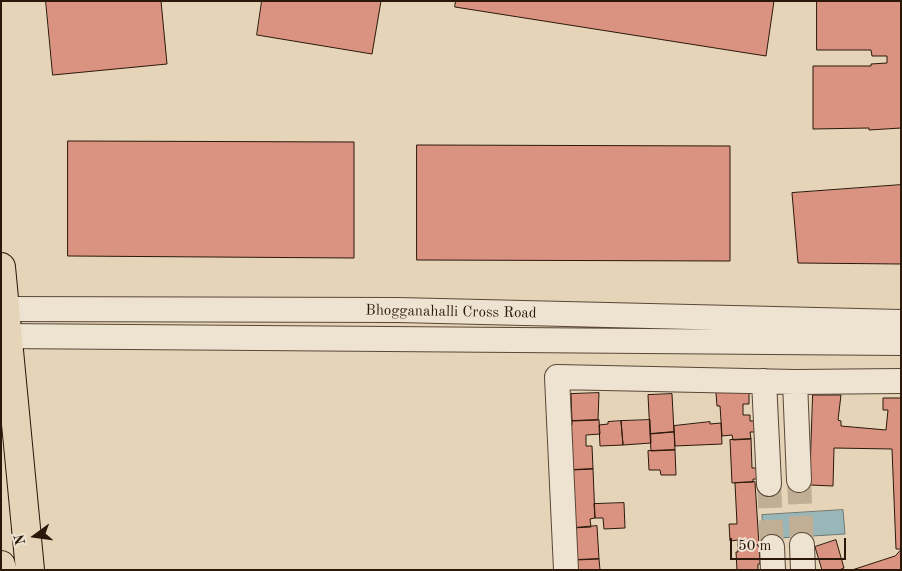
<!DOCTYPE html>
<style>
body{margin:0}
#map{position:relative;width:902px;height:571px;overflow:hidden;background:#e5d4b8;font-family:"Old Standard TT",serif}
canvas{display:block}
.frame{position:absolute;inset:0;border:2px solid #2b180a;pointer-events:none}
.north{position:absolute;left:10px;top:511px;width:50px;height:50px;-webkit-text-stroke:4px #eee3d1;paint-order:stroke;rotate:256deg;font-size:14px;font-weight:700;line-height:20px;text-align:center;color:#2b180a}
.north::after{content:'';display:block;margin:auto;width:18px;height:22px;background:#2b180a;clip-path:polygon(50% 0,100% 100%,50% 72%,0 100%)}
.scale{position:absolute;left:730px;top:538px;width:116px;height:22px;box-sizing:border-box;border:2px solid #2b180a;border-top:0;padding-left:6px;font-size:15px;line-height:18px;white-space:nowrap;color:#2b180a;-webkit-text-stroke:4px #eee3d1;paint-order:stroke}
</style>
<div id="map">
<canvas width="902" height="571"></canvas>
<div class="frame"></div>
<div class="north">N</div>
<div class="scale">50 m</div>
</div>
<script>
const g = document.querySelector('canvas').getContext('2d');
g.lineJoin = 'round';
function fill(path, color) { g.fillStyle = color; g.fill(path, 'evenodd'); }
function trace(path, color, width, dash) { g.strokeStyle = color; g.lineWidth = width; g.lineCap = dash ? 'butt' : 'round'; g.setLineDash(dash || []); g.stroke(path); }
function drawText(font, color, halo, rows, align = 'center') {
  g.font = font + ' "Old Standard TT",serif'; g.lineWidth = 4; g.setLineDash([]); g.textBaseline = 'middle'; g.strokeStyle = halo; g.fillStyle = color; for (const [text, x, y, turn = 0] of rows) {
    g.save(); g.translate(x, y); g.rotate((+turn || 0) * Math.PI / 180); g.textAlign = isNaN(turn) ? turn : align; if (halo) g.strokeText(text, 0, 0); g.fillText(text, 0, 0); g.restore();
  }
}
const water = new Path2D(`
 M843 510 845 534 763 539 762 515Z`);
fill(water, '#99b6b9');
trace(water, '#6d7773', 1);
const building = new Path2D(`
 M46 1H161L167 64 53 75Z
 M262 1H381L372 54 257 35Z
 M456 1H774L766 56 455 7Z
 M817 1H901V128L869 130V128L813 129V66H871V64L887 63V56H872L871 50H817Z
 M68 141 354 142V258L68 256Z
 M417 145 730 146V261L417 260Z
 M901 185V264L798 263 792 193Z
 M749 391V404H743V415H750V421H754L755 432H750L751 439 733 440 732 435 722 436 720 406H717L716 393Z
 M599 393 598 420 572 421 571 394Z
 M672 394 674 432 650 434 648 395Z
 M813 395H841L838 420 841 421V426L886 430 888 410H883V398H901V549H896L892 449 834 448 833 486 810 485Z
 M599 420 600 434 586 435V446H592L593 469 572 470 567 425H572V421Z
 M650 420 651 443 623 445 621 421Z
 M621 421 623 445 600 446 599 425 608 424V422Z
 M710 422V424L721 423 722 444 675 446 674 426Z
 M674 432 675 450 651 451 650 434Z
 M751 439 752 468H757L758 479H753V482L732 483 730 440Z
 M675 450 676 475H661L660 470H649L648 451Z
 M593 469 595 518 590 519 591 527 572 528V470Z
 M755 482 759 545 738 547V540L730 541 729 524H737L735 483Z
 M624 503 625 528 604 529 603 518H595L594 504Z
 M597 526 599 559 576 560 574 528Z
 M836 540 844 568 839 570H822L815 547Z
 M759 545 760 564H758V570H737L736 552H738V547Z
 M901 550V570H852L895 556Z
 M599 559 600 570H576V560Z`);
fill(building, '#db9381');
trace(building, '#2b180a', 1);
trace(new Path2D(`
 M799 480 802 545
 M769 484 772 547`), '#c0ae95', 24, [24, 12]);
const minor = new Path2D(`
 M1 309 398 310 901 322
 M1 336 901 343
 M764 381 769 484
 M795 382 799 480
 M802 545 803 570
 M772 547 773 570
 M566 570 557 377 795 382 901 381`);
const major = new Path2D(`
 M1 267 30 570
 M1 565 2 570`);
trace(minor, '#5a4736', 26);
trace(major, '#2b180a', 30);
trace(minor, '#eee3d1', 24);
trace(major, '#e5d4b8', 28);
drawText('15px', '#2b180a', '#eee3d1', [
 ["Bhogganahalli Cross Road",451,312,1]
]);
</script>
